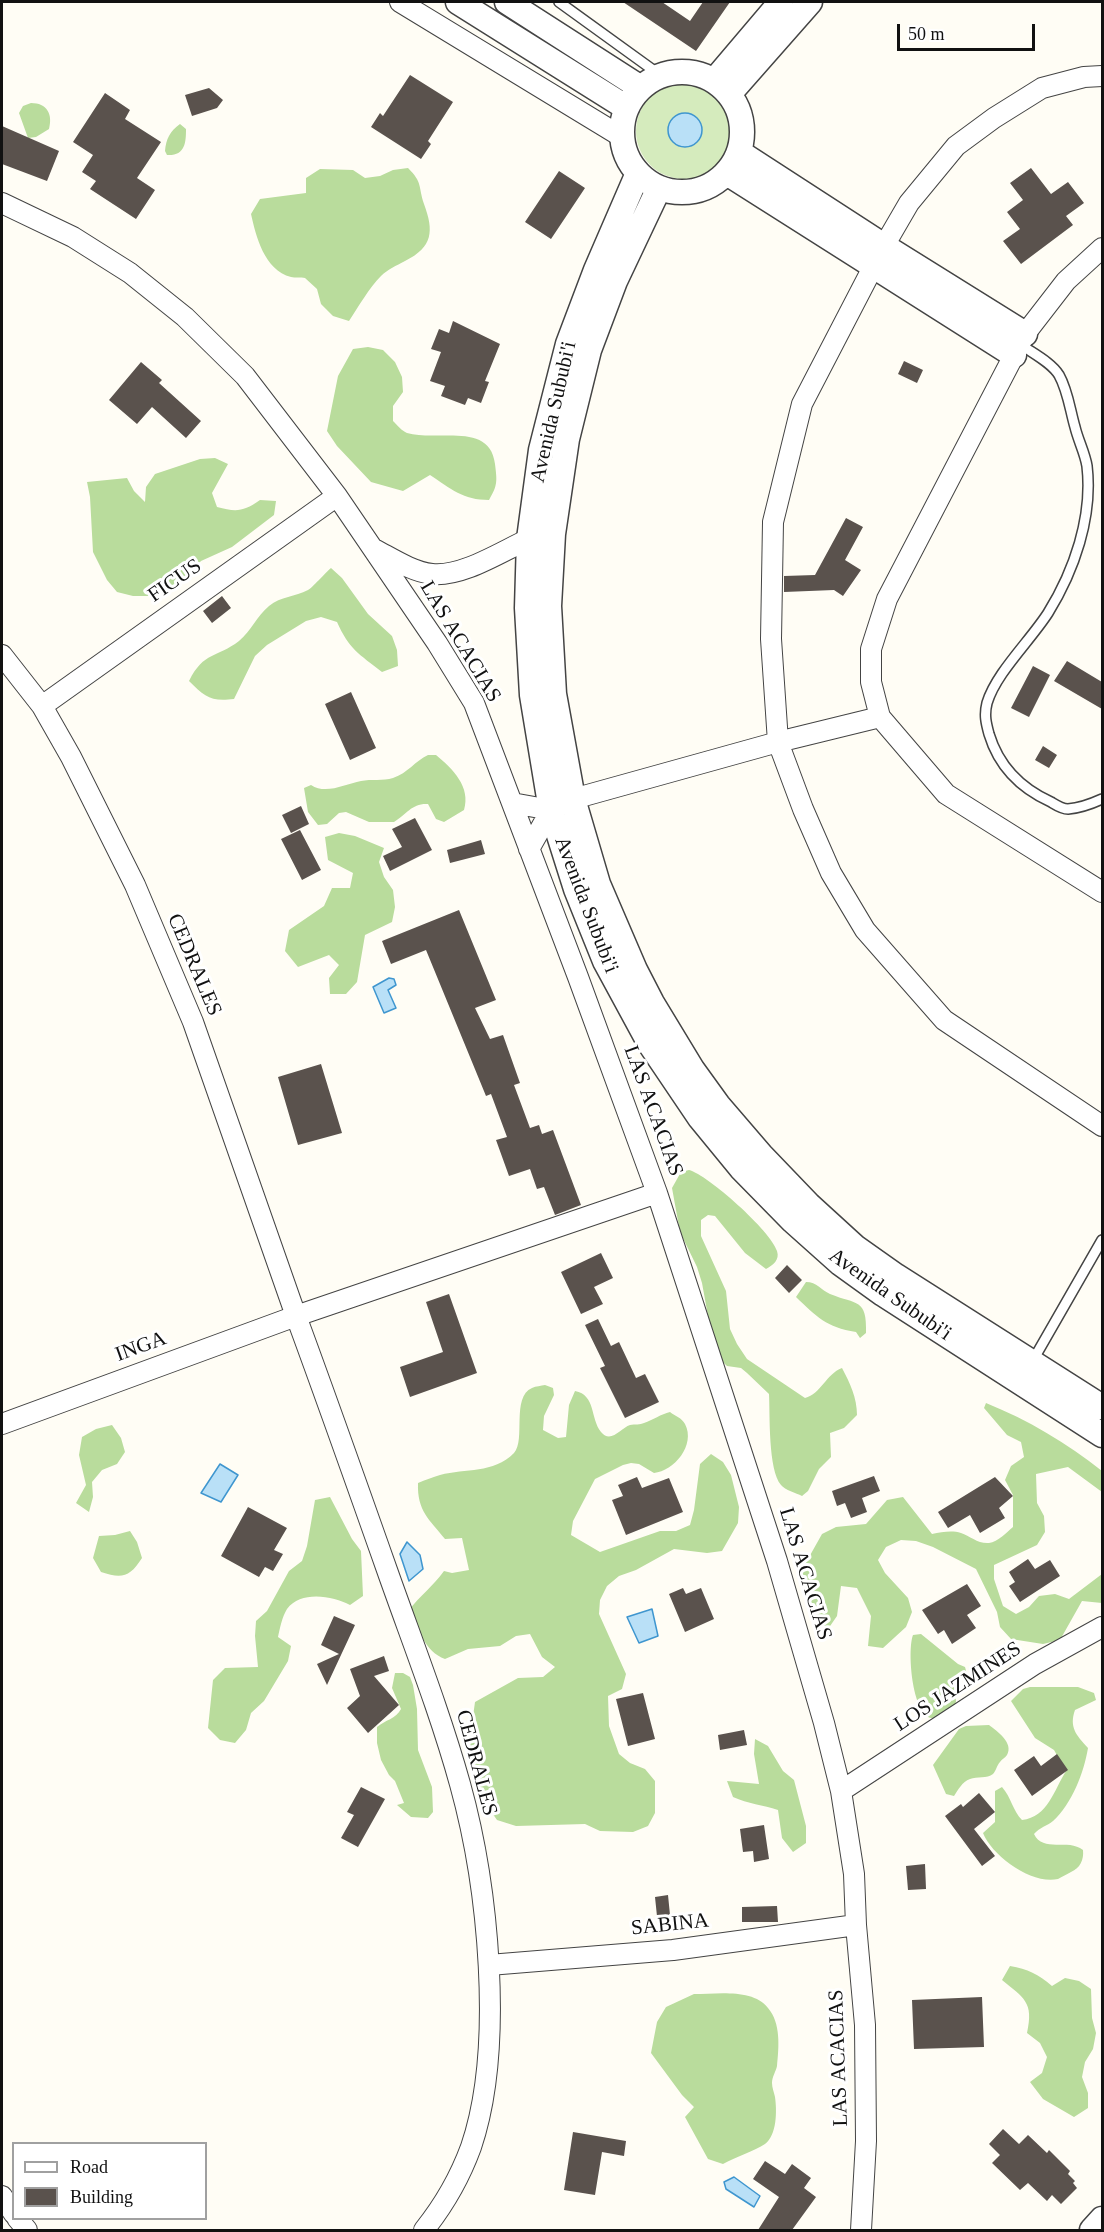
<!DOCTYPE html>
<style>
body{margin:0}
#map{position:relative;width:1104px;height:2232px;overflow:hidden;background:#fffdf5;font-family:Georgia,serif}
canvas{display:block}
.frame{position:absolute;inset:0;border:3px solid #111;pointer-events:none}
.legend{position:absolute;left:12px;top:2142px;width:195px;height:78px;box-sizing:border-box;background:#fff;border:2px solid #a0a0a0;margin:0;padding:8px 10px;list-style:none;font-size:18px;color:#111}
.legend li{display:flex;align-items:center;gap:12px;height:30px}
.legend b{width:30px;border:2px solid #a0a0a0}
.scale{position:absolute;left:897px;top:24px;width:138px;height:27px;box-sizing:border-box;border:3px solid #111;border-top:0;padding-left:8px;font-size:18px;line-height:21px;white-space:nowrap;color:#111;-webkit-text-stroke:4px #fff;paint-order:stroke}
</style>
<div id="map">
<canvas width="1104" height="2232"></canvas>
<div class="frame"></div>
<ul class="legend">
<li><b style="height:8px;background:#fff"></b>Road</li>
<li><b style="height:16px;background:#5a524d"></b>Building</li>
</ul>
<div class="scale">50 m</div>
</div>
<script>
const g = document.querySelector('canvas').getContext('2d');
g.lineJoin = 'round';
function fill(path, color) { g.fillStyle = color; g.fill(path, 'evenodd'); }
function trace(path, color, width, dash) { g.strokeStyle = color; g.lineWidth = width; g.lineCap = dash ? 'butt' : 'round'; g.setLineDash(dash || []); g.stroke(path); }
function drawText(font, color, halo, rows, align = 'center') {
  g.font = font + ' Georgia,serif'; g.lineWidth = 6; g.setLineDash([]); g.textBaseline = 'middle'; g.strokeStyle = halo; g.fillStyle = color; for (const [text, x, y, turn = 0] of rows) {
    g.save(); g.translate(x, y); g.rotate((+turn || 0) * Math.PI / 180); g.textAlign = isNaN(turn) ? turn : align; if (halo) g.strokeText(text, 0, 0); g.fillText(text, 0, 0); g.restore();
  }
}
fill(new Path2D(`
 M636 131a48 48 0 1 1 96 0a48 48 0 1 1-96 0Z`), '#d5ebbd');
fill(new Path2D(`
 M31 103C47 103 53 114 49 129L36 137 28 138 19 113 23 106Z
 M180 124 186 129C186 143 185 156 167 155L165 151C166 139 170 131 180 124Z
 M408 168C423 183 418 186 424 204 434 231 433 247 405 261 396 266 388 269 381 276 369 288 359 306 349 321L333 316 321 304 317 289 305 278C301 277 295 278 291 277 264 270 256 236 251 214L260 199 306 193V178L320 169 353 170 365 178 380 176 393 170Z
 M368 347 383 350 395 362 402 377 403 392 393 406V421C397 425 402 431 407 433 437 442 490 421 495 464 497 481 498 485 489 500 463 500 451 489 430 475L403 491 371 482 337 446 327 431 338 376 353 349Z
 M215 458 228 464 212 493 217 507C236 512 243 512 260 500L276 501 274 515 232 547 201 561 180 584 166 592 151 596H133L117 592 107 580 93 552 90 497 87 482 127 478 134 491 145 502 146 487 155 474 200 459Z
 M331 568 342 578 368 614 392 636 397 650 398 666 382 672C359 654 349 649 337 622L321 617 306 621 267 645 255 656 234 699C211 702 205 697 189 681 204 651 217 658 239 641 251 631 257 616 269 606 281 596 295 597 308 590 312 588 325 573 331 568Z
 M428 755H436C453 769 471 787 464 810L444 822 436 819 428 804C412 803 407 814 394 822H369L346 812 339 813 327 824 318 825 308 812 304 788 311 785C326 795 345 784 361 781 371 779 383 781 393 778 408 773 415 761 428 755Z
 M339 833 355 836 384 848 379 862 384 877 393 890 395 907 392 922 365 935 357 982 346 994H330L329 978 339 965 329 955 298 967 285 951 289 930 324 906 332 888H350L353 873 328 860 325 837Z
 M689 1170C708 1175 771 1231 777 1251 780 1260 773 1265 766 1269L745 1253 715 1216 708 1215 701 1220V1236L726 1291 730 1329 737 1344 747 1359 805 1398C821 1394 826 1374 842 1368 850 1383 857 1398 857 1415L844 1428 830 1433 831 1457 819 1469 808 1491 802 1496C796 1493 785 1490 781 1485 768 1470 770 1414 769 1394L747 1373 741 1368 727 1366 722 1361 710 1327 702 1283 697 1267 680 1232 672 1188 681 1172Z
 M806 1282C817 1282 821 1290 830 1294 857 1305 867 1298 866 1333L860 1338 856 1332C826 1327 817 1317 796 1297Z
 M545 1385 553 1388 554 1395 544 1416 543 1430 558 1438 566 1437 569 1405 575 1391C596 1395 590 1418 601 1432 611 1444 621 1428 630 1425 635 1424 640 1425 644 1423 653 1420 661 1414 670 1412 675 1416 682 1418 685 1424 696 1445 674 1471 654 1473L639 1464 631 1463 623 1465 595 1479 573 1521 571 1535 600 1552 660 1531H676L690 1525 694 1510 700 1464 711 1454 723 1462 731 1475 739 1507 738 1523 722 1551 707 1553 674 1549 636 1570 619 1576 607 1586 600 1600 599 1614 626 1674 622 1689 608 1696 609 1726 619 1754 630 1763 645 1769 655 1781V1813L648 1826 633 1832 600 1831 585 1824 516 1826 497 1820 488 1807 470 1762 471 1731 475 1702 518 1678 543 1677 555 1667 542 1657 530 1634 516 1636 500 1646 468 1649 445 1659C425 1652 418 1628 409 1610 420 1596 433 1586 444 1571L452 1573 469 1570 462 1538 445 1539C429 1519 417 1511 418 1483 425 1480 433 1477 440 1475 466 1468 493 1474 514 1453 526 1440 511 1397 532 1388 536 1386 541 1386 545 1385Z
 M986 1403C1028 1420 1067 1443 1102 1471V1492L1068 1467 1036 1474 1037 1503 1044 1516 1045 1532 1037 1545 994 1565V1579L1003 1606 1016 1614 1029 1607 1039 1596 1055 1594 1069 1599 1102 1574V1603L1082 1601 1060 1640 1043 1644 1011 1639 1000 1627 997 1612 976 1569 933 1547 916 1541 901 1540 886 1547 878 1560 885 1573 908 1598 912 1612 906 1627 883 1648 868 1646 871 1616 857 1588 841 1586 837 1616 828 1629 817 1619 799 1575 822 1534 836 1527 866 1524 887 1500 903 1497 932 1534C942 1532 952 1530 961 1533 970 1536 978 1544 989 1543 998 1542 1007 1532 1013 1527V1495L1005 1480 1011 1466 1024 1457 1021 1442 1007 1435 984 1408Z
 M112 1425 121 1438 125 1452 117 1464 102 1470 92 1482 93 1497 89 1512 76 1503 86 1485 79 1455 82 1437 96 1429Z
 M330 1497 352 1539 361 1551 363 1596 350 1605C333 1596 301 1590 287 1609 282 1617 280 1628 278 1637L291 1646 288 1661 264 1701 251 1713 246 1730 235 1743 220 1740 208 1728 213 1680 225 1668 258 1667 255 1636 256 1621 267 1611 289 1571 302 1561 307 1546 315 1500Z
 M130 1531 137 1542 142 1558C130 1577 122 1579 101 1572L93 1558 99 1536 115 1535Z
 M921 1634 958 1664 965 1667 967 1674 955 1685 956 1702 953 1709C947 1713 939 1720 931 1718 912 1714 907 1650 913 1635Z
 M395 1673H403L410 1677 413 1685 417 1709 418 1750 432 1787 433 1812 428 1818 411 1817 397 1805 404 1803 395 1781 389 1775 381 1760 377 1743V1727C385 1720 396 1719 401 1709L392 1688Z
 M1030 1687H1078L1094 1693 1096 1700 1075 1710C1069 1727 1076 1735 1088 1748 1084 1772 1072 1804 1053 1821 1047 1826 1040 1827 1034 1834 1043 1853 1068 1838 1083 1850 1084 1860 1080 1868 1071 1872 1067 1874 1062 1877 1058 1879 1032 1885 992 1856 983 1833L995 1822V1791L1002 1787C1011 1797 1013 1811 1022 1820 1048 1817 1054 1790 1066 1771L1054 1750 1035 1738 1011 1701 1023 1689Z
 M989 1725C997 1731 1014 1743 1007 1755 1005 1758 1002 1759 1000 1762 997 1765 996 1771 993 1774 987 1779 977 1776 970 1779 962 1782 958 1790 954 1796L946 1794 933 1765 959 1729 966 1726Z
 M755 1739 768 1746 783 1771 794 1780 806 1826V1843L793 1852 782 1838 778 1810C763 1805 748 1804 733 1797L727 1781 759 1784 754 1754Z
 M1010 1966C1028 1969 1038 1974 1052 1986L1065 1978 1079 1981 1091 1989 1092 2018 1096 2033 1093 2049 1085 2062 1082 2077 1088 2093V2108L1074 2117 1043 2099 1030 2082 1042 2073 1047 2057 1040 2043 1027 2033C1034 2002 1024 1998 1002 1980Z
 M694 1994C716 1994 753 1988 768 2008 781 2023 779 2047 777 2066 776 2071 772 2077 772 2083 772 2088 774 2092 775 2097 777 2111 777 2135 765 2144 755 2151 735 2157 723 2164L708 2159 685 2117 694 2107 682 2095 651 2053 657 2022 666 2007Z`), '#b9dc9c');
const water = new Path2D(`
 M668 130a17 17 0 1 1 34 0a17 17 0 1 1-34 0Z
 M389 978 394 979 396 985 388 990 396 1008 384 1013 373 987Z
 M220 1464 238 1475 221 1502 201 1493Z
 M407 1542 420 1555 423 1569 409 1581 400 1554Z
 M652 1609 658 1636 639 1643 627 1617Z
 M734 2177 760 2196 754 2207 726 2189 724 2182Z`);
fill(water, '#b9e0f7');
trace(water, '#3f96cf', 1.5);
fill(new Path2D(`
 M623 2H662L690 21 703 2H730L696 51Z
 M410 75 453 102 428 141 431 144 421 159 371 127 380 113 383 116Z
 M209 88 223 100 217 108 192 116 185 95Z
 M105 93 130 110 125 119 161 142 137 178 155 190 136 219 90 189 96 181 82 172 93 155 73 142Z
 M2 126 59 151 47 181 2 164Z
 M1031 168 1051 194 1068 182 1084 203 1066 216 1073 225 1021 264 1003 241 1020 229 1007 212 1023 200 1010 183Z
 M559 171 585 188 551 239 525 222Z
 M453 321 500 344 485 381 489 382 481 403 468 398 465 405 441 396 445 386 430 381 441 352 431 349 439 329 449 333Z
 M904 361 923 370 917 383 898 374Z
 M141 362 162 380 159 383 201 421 186 438 152 407 137 424 109 400Z
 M846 518 863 527 845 560 861 570 843 596 834 590 784 592V576L815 575Z
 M222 596 231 608 212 623 203 611Z
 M1067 661 1102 682V709L1054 681Z
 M1033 666 1050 675 1029 717 1011 708Z
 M351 692 376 748 350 760 325 704Z
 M1043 746 1057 755 1049 768 1035 760Z
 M301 806 309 824 291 833 282 815Z
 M415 818 432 850 390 871 383 856 402 847 392 829Z
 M300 830 321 870 302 880 281 839Z
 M481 840 485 854 450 863 447 850Z
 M459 910 496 1000 475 1008 490 1039 503 1035 520 1083 514 1085 530 1128 539 1125 542 1134 553 1130 581 1205 555 1215 544 1187 537 1189 530 1169 509 1176 496 1140 507 1137 491 1094 486 1096 426 950 391 964 382 941Z
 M321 1064 342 1133 298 1145 278 1077Z
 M601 1253 613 1278 594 1287 603 1304 581 1314 561 1272Z
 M787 1265 802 1280 789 1293 775 1278Z
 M449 1294 477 1373 410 1397 400 1367 443 1352 426 1302Z
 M598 1319 611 1346 619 1342 636 1378 645 1374 659 1402 625 1418 600 1368 605 1366 585 1325Z
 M874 1476 880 1491 862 1498 867 1512 851 1518 845 1503 837 1506 832 1491Z
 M637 1477 642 1488 669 1478 683 1512 626 1535 612 1500 623 1496 618 1485Z
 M995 1477 1013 1496 999 1508 1005 1518 980 1533 970 1515 948 1528 938 1512Z
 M248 1507 287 1528 274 1550 283 1554 273 1571 265 1567 259 1577 221 1556Z
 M1028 1559 1035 1569 1050 1560 1060 1576 1020 1602 1009 1586 1015 1582 1009 1572Z
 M967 1584 981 1606 967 1615 976 1628 952 1644 944 1630 938 1634 922 1610Z
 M683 1588 686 1594 701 1588 714 1619 685 1632 669 1594Z
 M334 1616 355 1625 327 1685 317 1664 339 1654 321 1645Z
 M384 1656 389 1671 374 1676 399 1705 368 1733 347 1708 360 1696 350 1669Z
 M643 1693 655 1739 628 1746 616 1699Z
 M744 1730 747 1745 720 1750 718 1735Z
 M1057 1754 1068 1770 1032 1796 1014 1770 1034 1756 1041 1766Z
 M361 1787 385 1799 358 1847 341 1838 354 1815 347 1812Z
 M979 1793 995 1812 974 1829 995 1856 982 1866 945 1816 961 1804 963 1807Z
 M764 1825 769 1859 754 1862 753 1851 743 1852 740 1829Z
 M925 1864 926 1889 908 1890 906 1866Z
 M668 1895 671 1925 658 1926 655 1897Z
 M777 1906 778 1922H742V1907Z
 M982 1997 984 2047 914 2049 912 2000Z
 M1003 2129 1019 2144 1028 2135 1047 2153 1049 2150 1070 2171 1068 2174 1075 2181 1073 2183 1077 2188 1061 2204 1052 2195 1047 2201 1028 2183 1020 2190 992 2163 1000 2155 989 2144Z
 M573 2132 626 2141 624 2156 602 2152 595 2195 564 2190Z
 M765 2161 785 2174 792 2164 811 2178 804 2188 816 2197 792 2230H758L779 2197 753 2179Z`), '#5a524d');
const service = new Path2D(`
 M559 2 660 75
 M1020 344C1032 353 1051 362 1059 375 1068 391 1070 410 1075 427 1078 440 1085 453 1087 466 1093 517 1074 571 1048 613 1030 641 996 673 987 703 984 715 986 723 989 734 999 767 1020 788 1051 802 1056 805 1062 809 1068 809 1081 808 1091 804 1102 799
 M1032 1362 1102 1240`);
const minor = new Path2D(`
 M400 2 622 137
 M1102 76 1084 77 1042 88 994 118 956 146 909 203 884 246 802 404 773 522 771 639 778 742 803 809 831 873 865 930 944 1020 1102 1126
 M2 203 73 237 130 273 185 317 245 376 337 496 437 643 474 703 578 977 657 1193 777 1561 824 1723 841 1791 854 1874 856 1925 865 2025 866 2141 861 2230
 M1102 248 1066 281 1025 334 887 599 871 649V682L880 717 946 794 1102 892
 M376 550C393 559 413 572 432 574 463 577 502 551 529 539L540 536
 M2 655 42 706 71 757 135 885 193 1022 296 1316 2 1424
 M42 706 337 496
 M512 803 551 810
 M529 849 551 810 573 799 778 742 880 717
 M841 1791 1035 1664 1102 1627
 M489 1965 673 1950 856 1925
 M2 2196 14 2214
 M17 2218 27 2230
 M424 2230C444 2205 460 2177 471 2147 505 2047 488 1885 460 1784 440 1712 412 1641 387 1570 357 1485 327 1400 296 1316L657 1193`);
const tertiary = new Path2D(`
 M458 2 627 108
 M507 2 641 88
 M622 132a60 60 0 1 1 120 0a60 60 0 1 1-120 0Z
 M714 81 781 2
 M729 94 810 2
 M739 152 884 246 1025 334
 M638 173 596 270 568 344 541 450 529 539 527 608 532 695 551 810 576 889 605 961 650 1044 700 1118 741 1168 793 1221 840 1263 883 1294 1102 1435
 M727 173 1014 355
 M659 188 615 281 589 350 567 439 553 534 549 606 554 694 573 799 598 884 635 970 652 1003 692 1069 718 1105 761 1155 809 1205 855 1247 896 1276 1102 1407
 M1092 2230 1102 2219`);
trace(service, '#444', 12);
trace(minor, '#444', 22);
trace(tertiary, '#444', 27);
trace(service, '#fff', 9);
trace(minor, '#fff', 20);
trace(tertiary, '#fff', 24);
drawText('21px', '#111', '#fff', [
 ["Avenida Sububi'i",554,412,-77],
 ["FICUS",175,581,-35],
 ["LAS ACACIAS",460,642,59],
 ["Avenida Sububi'i",586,905,69],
 ["CEDRALES",194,965,67],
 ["LAS ACACIAS",653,1111,70],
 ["Avenida Sububi'i",890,1295,35],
 ["INGA",141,1347,-20],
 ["LAS ACACIAS",805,1574,73],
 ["LOS JAZMINES",958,1687,-33],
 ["CEDRALES",476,1763,75],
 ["SABINA",670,1925,-6],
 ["LAS ACACIAS",839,2058,-92]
]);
</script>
